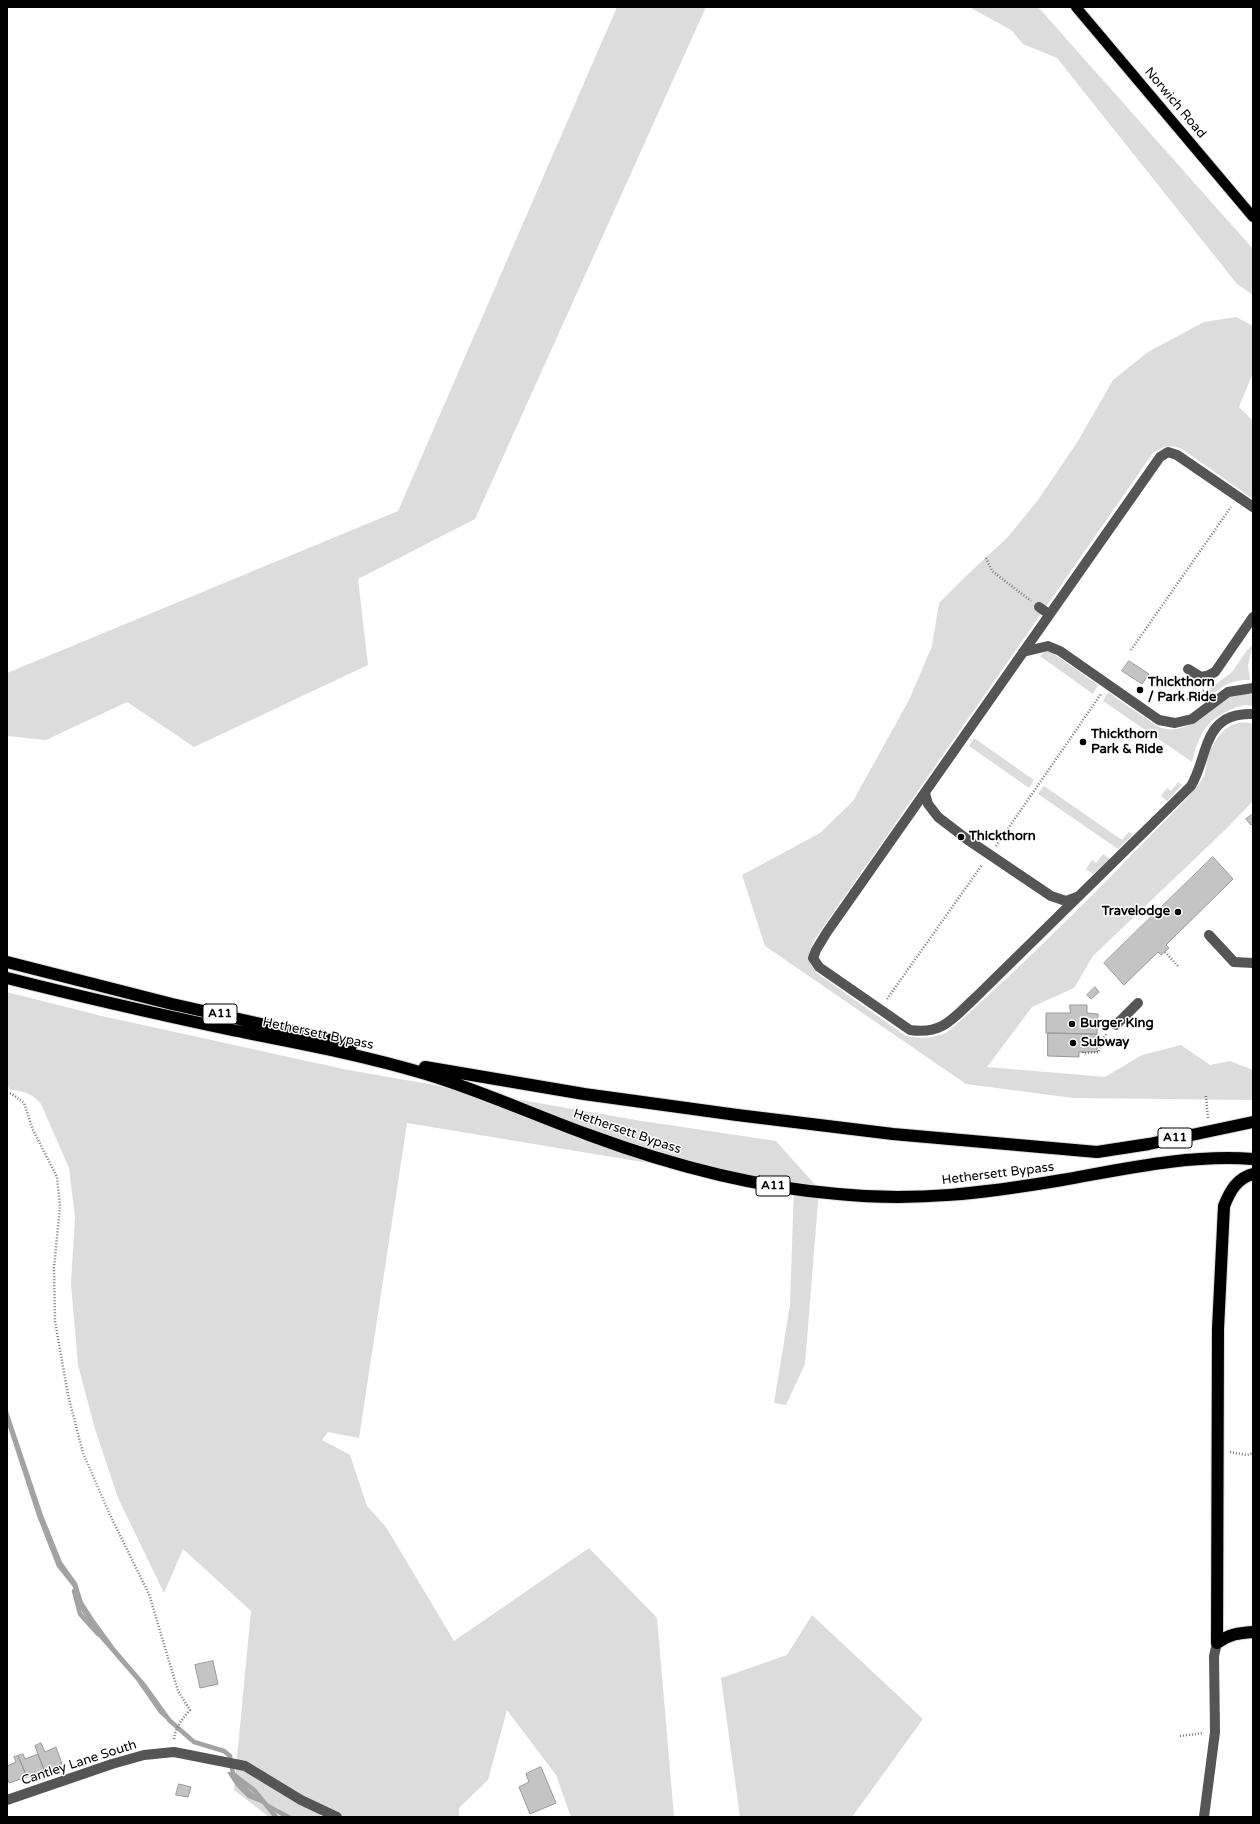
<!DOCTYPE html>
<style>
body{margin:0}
#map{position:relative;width:1260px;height:1824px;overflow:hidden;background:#fff;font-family:"Varela Round",sans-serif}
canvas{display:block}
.frame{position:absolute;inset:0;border:8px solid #000;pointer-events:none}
</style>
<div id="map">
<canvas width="1260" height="1824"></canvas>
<div class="frame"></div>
</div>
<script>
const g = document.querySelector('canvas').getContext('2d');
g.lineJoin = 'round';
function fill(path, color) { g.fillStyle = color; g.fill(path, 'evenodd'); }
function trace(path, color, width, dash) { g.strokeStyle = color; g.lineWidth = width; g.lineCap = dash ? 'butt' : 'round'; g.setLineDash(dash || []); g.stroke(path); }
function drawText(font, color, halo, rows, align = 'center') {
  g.font = font + ' "Varela Round",sans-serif'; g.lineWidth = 3; g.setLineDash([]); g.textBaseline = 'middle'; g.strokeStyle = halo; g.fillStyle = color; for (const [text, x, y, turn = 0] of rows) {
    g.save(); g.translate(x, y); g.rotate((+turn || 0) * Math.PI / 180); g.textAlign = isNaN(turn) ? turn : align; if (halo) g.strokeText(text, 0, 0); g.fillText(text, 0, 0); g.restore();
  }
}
fill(new Path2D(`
 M617 7H706L475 519 358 579 368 665 194 747 127 702 46 740 7 736V673L398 511Z
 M969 7H1038L1253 249V295L1237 284 1057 58 1023 44 1011 30Z
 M1236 317 1253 326V373L1239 407 1253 421V499L1182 449C1171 444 1163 446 1153 453L814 940C808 955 806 962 818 974L906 1036C921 1039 932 1038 946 1033 967 1016 987 996 1007 978 1068 921 1127 860 1185 800 1192 793 1199 785 1204 776 1206 772 1206 766 1207 761 1212 741 1228 716 1253 724V801L1226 829 1093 956 1074 988 1032 1007 987 1067 1105 1077 1142 1055 1181 1045 1210 1065 1230 1061 1253 1070V1100L1073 1098 966 1084 765 946 742 875 820 833 853 801 909 700 932 646 939 603 966 576 1007 538 1038 500 1078 441 1113 380 1148 352 1204 322Z
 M1253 645 1248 665 1250 680C1227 680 1221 688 1203 701V694L1232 672 1247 650Z
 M1045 652H1051L1098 685 1093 694 1040 656Z
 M1108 692C1120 701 1132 709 1144 717 1149 720 1154 725 1159 727 1196 742 1223 682 1253 694V706C1246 704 1238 706 1232 709 1205 720 1199 735 1192 762L1103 701Z
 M974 738 1034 780 1029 788 969 746Z
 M1178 782 1182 785 1167 801 1161 796 1167 788 1171 791Z
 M1044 786 1122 840 1129 832 1133 834 1118 849 1038 794Z
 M1103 854 1110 859 1093 874 1086 869 1092 860 1096 863Z
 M7 992 102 1016 348 1070 642 1121 776 1141 819 1189 805 1364 786 1405 774 1403 790 1305 794 1187 407 1123 359 1438 328 1432 322 1440 350 1455 367 1506 386 1527 454 1641 589 1548 657 1618 674 1817H571L556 1775 507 1710 488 1780 459 1808V1817H336L320 1815V1817H269L234 1790 251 1611 183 1549 164 1593 118 1498 95 1429 78 1365 71 1284 75 1217 69 1168 41 1104C32 1093 23 1091 9 1089L7 1083Z
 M812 1615 923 1719 852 1817H740L721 1678 787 1655Z`), '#dcdcdc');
fill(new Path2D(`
 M7 1408 43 1515 62 1562 77 1583 83 1602 94 1619 115 1648 146 1684 174 1723 172 1725 159 1713 136 1680 97 1635 79 1607 73 1587 57 1567 37 1516 7 1424Z
 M227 1772H235C249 1795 271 1806 294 1817H283L261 1803 248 1798 236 1786Z`), '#a3a3a3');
trace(new Path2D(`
 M74 1591 80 1614 98 1634
 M169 1720 194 1742 224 1751 230 1756 233 1774 254 1790 276 1817`), '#a3a3a3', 4.5);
const building = new Path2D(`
 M1129 661 1149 674 1142 684 1122 671Z
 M1253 814V823L1251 825 1246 819Z
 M1213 857 1233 879 1166 945 1169 948 1161 955 1158 952 1124 985 1104 963Z
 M1095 987 1099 992 1091 999 1087 995Z
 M1070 1005H1087V1013L1098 1014 1097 1034 1046 1033V1013H1070Z
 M1048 1033 1097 1034V1052H1079V1057L1048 1056Z
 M213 1661 218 1684 200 1688 195 1665Z
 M41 1743 45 1752 56 1747 62 1764 44 1770 35 1746Z
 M23 1754 25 1759 38 1754 44 1770 27 1777 18 1756Z
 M18 1756 27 1777 9 1783 7 1777V1766L16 1762 14 1757Z
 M541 1767 556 1803 530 1814 519 1787 529 1782 526 1774Z
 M179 1784 191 1787 188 1797 176 1795Z`);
fill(building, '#c4c4c4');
trace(building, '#999', 1);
const major = new Path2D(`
 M1076 7 1253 217`);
const highway = new Path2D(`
 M7 962 172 1004 319 1037 351 1046
 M7 978C82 997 157 1014 232 1030 298 1043 363 1055 426 1074 482 1091 534 1115 589 1135 670 1165 752 1187 838 1194 916 1202 985 1193 1062 1180 1124 1169 1190 1154 1253 1159
 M425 1067 584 1094 737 1115 893 1134 1097 1152 1149 1144 1253 1122
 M1217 1643 1218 1329 1224 1206C1230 1191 1237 1178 1253 1174
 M1217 1643C1229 1634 1239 1633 1253 1632`);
trace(major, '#dbdbdb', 12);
trace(highway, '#dbdbdb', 14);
trace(new Path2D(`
 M986 558 992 571 1031 601
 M1131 650 1231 507
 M1178 698C1187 702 1196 695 1204 690
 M996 846 1101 694
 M1165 952 1178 966
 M887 999 982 865
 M1083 1052V1053L1099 1052 1100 1042 1107 1033
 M7 1093 12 1094 24 1103 33 1130 57 1177 60 1206 54 1268 55 1321 68 1395 83 1453 110 1515 149 1594 178 1691 190 1710C182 1719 175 1728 174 1740
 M1206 1096 1208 1118
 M1230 1452 1247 1455 1253 1453
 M1180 1736 1204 1733`), '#777', 2.5, [1, 2]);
trace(new Path2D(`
 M1253 507 1177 455 1168 452 1160 457 827 932 816 950 813 958 819 967 910 1030C943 1035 953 1018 976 997L1191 786C1209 756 1202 712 1253 714
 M1039 607 1049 614
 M1023 652 1048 646 1060 651 1159 720 1175 723 1192 719 1228 692 1253 688
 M1188 669 1201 677 1209 675 1215 672 1253 617
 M925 793 928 804 938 817 968 840 1051 896 1066 901 1077 897
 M1209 935 1234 962 1253 963
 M1116 1025 1138 1003
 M7 1800 112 1764 144 1755 174 1752 245 1766 301 1800 337 1817
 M1204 1817 1215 1732 1214 1656 1217 1643`), '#555', 10);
trace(major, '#000', 10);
trace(highway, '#000', 12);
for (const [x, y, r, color] of [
 [1140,690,4,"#000"],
 [1083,742,4,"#000"],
 [961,837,4,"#000"],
 [1178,912,4,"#000"],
 [1072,1024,4,"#000"],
 [1073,1043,4,"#000"]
]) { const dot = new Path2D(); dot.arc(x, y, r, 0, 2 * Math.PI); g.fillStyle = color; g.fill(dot); trace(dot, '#fff', 1.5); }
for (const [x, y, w] of [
 [220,1014,34],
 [1175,1138,34],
 [773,1186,34]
]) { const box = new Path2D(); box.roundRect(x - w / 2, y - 10, w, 20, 3); g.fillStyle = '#fff'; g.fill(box); trace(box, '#000', 1); }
drawText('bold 12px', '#000', null, [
 ["A11",220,1014],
 ["A11",1175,1138],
 ["A11",773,1186]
]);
drawText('13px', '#000', '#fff', [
 ["Norwich Road",1175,103,50],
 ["Hethersett Bypass",318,1034,12],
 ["Hethersett Bypass",627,1132,19],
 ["Hethersett Bypass",998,1174,-7],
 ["Cantley Lane South",79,1763,-18]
]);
drawText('bold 13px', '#000', '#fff', [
 ["Thickthorn",1148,683],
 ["/ Park Ride",1148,698],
 ["Thickthorn",1091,735],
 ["Park & Ride",1091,750],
 ["Thickthorn",969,837],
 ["Travelodge",1170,912,"right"],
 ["Burger King",1080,1024],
 ["Subway",1081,1043]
], 'left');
</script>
